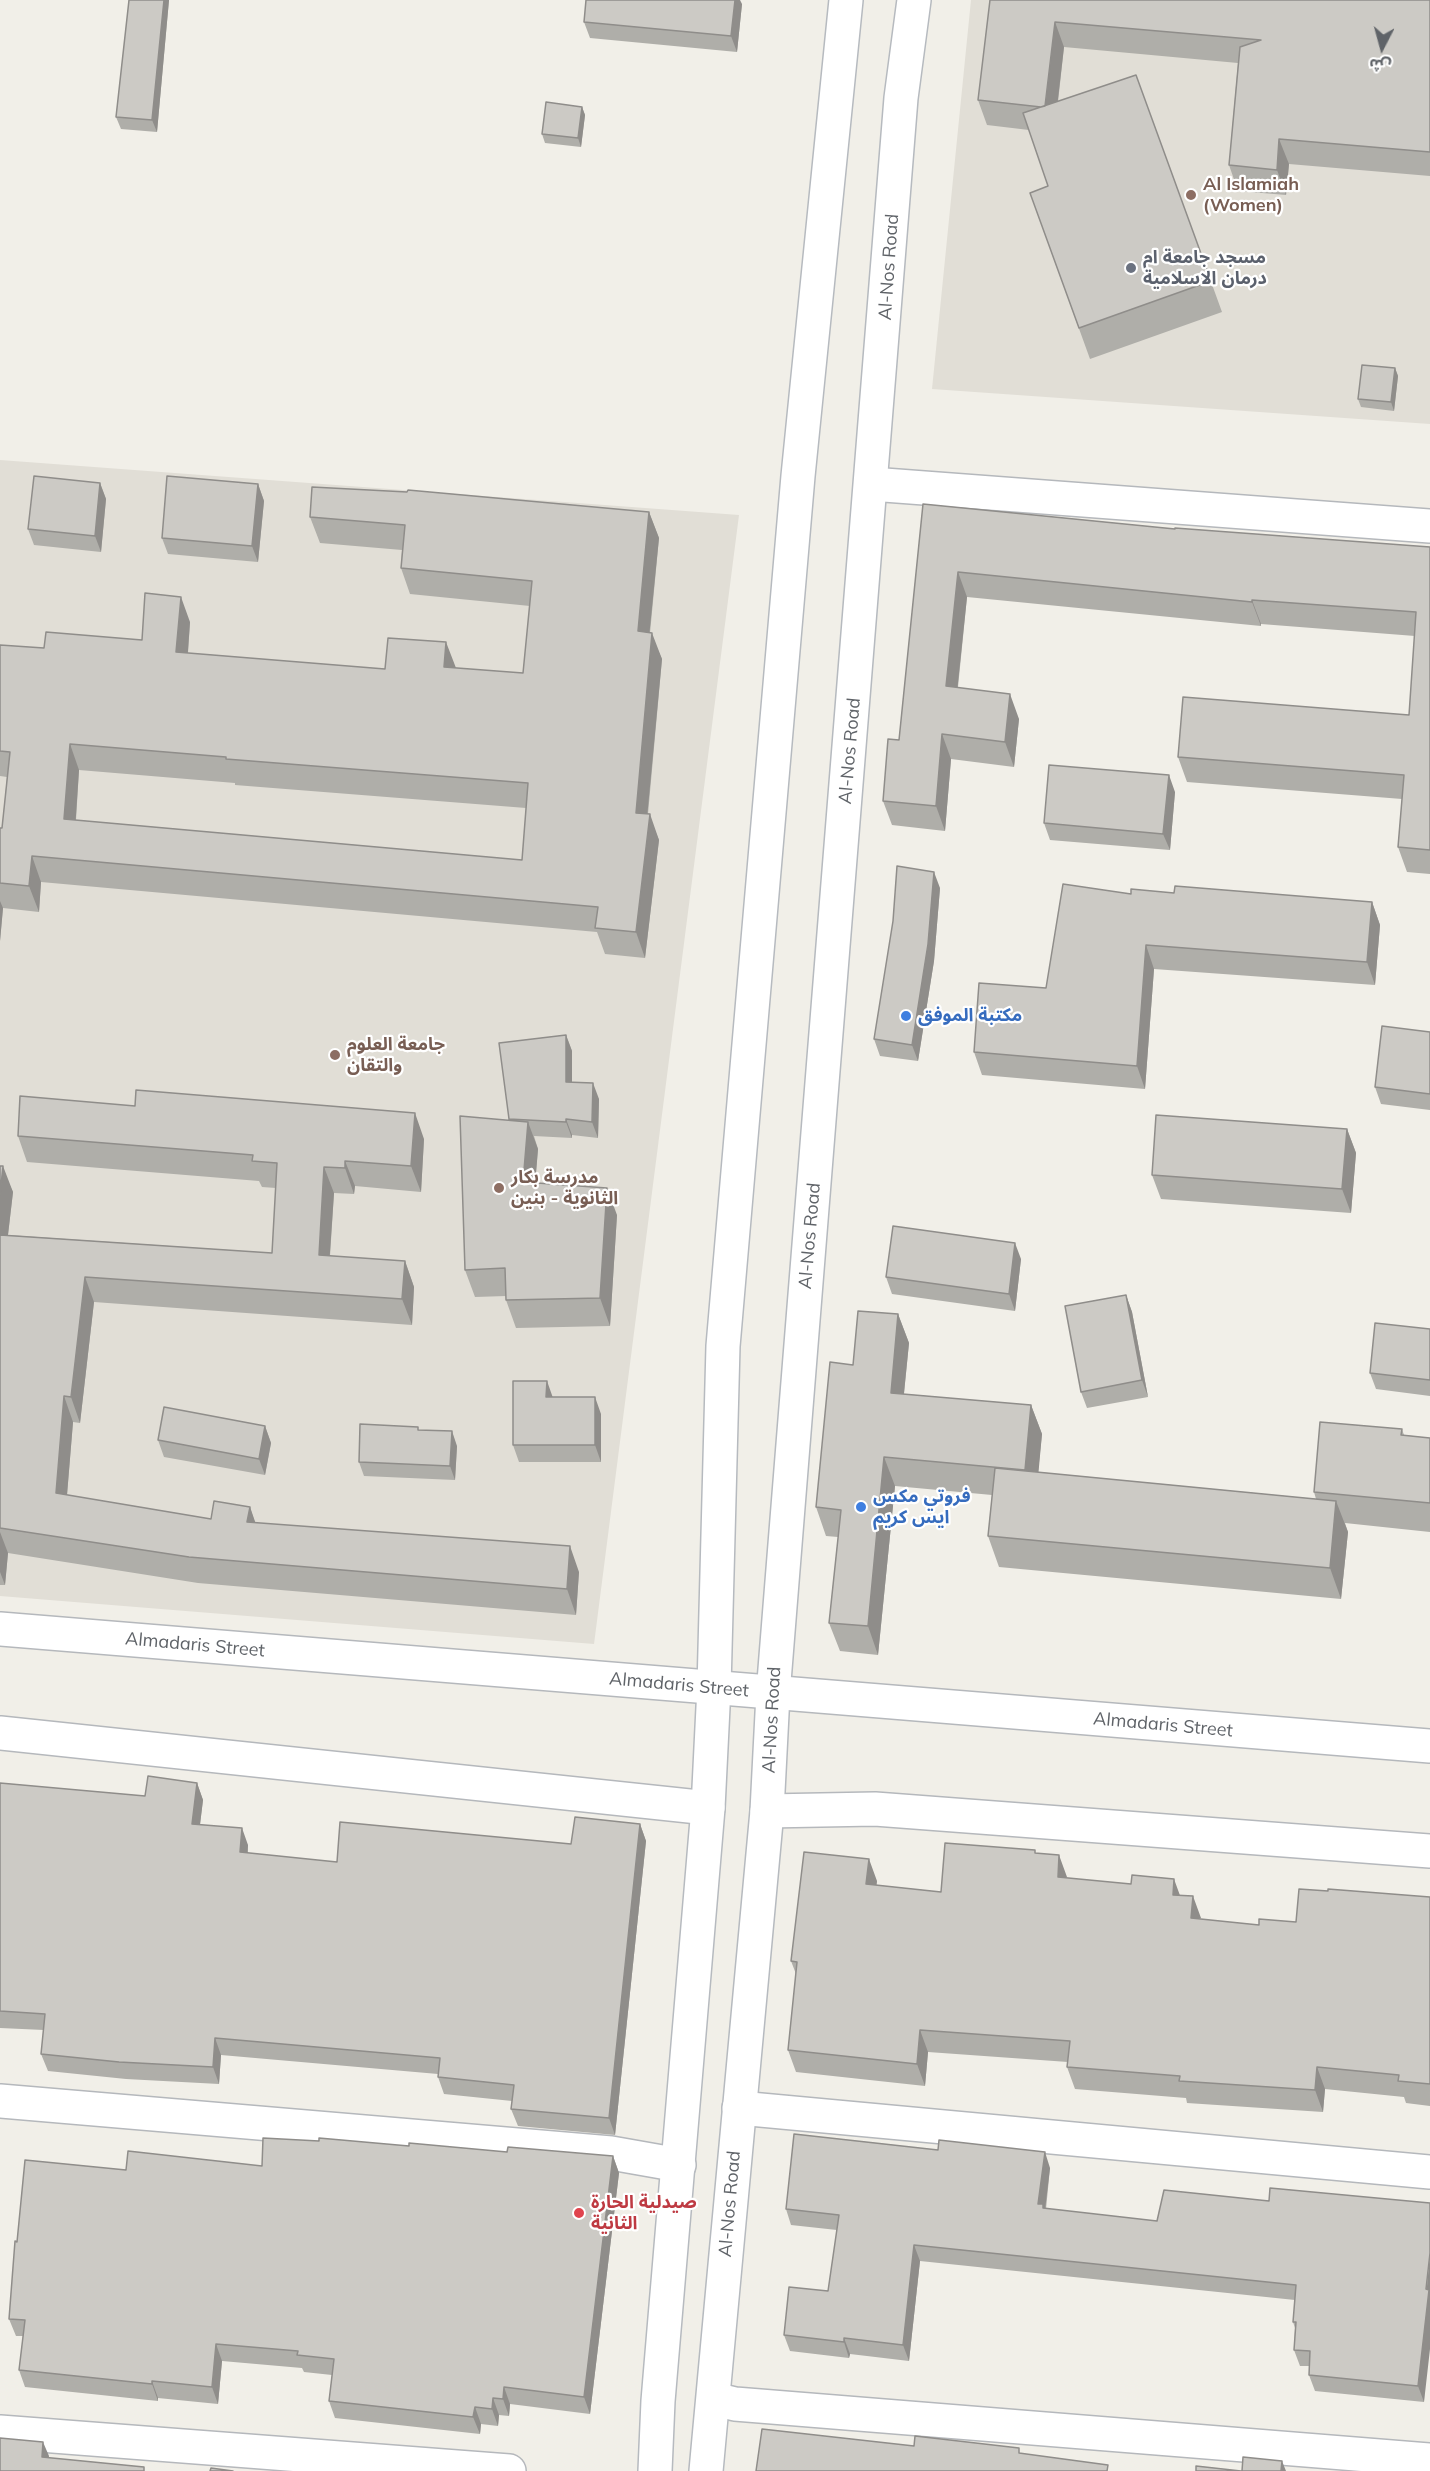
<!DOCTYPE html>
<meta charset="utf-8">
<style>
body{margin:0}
#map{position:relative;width:1430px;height:2471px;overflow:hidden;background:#f1efe8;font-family:Mulish,"Noto Sans Arabic",sans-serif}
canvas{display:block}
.north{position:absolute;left:1352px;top:18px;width:60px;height:60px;-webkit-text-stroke:4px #fff;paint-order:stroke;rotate:186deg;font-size:16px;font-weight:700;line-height:24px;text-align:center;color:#5f6368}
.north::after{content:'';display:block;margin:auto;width:21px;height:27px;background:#5f6368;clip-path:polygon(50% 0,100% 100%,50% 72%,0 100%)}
</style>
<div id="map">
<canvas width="1430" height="2471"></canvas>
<div class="north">ش</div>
</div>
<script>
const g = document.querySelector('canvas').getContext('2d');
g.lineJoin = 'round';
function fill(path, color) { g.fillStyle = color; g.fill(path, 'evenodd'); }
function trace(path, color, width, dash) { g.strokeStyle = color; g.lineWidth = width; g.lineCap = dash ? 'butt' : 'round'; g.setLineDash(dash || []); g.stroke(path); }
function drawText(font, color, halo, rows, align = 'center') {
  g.font = font + ' Mulish,"Noto Sans Arabic",sans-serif'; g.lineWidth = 4.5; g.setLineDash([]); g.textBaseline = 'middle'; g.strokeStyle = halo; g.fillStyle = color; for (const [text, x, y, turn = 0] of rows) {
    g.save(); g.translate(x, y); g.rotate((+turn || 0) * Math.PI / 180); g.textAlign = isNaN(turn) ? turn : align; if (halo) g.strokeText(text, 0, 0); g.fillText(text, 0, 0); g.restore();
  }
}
fill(new Path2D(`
 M971 0H1430V424L932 389Z
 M0 460 739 515 594 1644 0 1596Z`), '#e1ded6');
const minor = new Path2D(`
 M0 1629 1430 1746
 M0 1733 708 1808
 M767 1811 875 1809 1430 1851
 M0 2101 611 2153 679 2165
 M739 2108 1430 2172
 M714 2399 735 2404 1430 2460
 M0 2432 509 2471`);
const tertiary = new Path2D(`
 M871 484 1430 526`);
const secondary = new Path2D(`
 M655 2471 658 2401 708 1808 714 1687 723 1346 798 476 846 0
 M706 2471 767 1811 773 1694 901 98 914 0`);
trace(minor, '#b5b8bc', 36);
trace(tertiary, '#b5b8bc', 36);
trace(secondary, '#b6babf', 36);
trace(minor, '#fff', 33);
trace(tertiary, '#fff', 33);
trace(secondary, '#fff', 33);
fill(new Path2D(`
 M129 0H169L157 132 121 129 116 117Z
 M990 0H1430V176L1289 164 1286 195 1238 191 1229 165 1238 63 1064 47 1058 102 1136 75 1222 312 1090 359 1030 193 1048 186 1029 130 987 125 978 100Z
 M742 4 737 52 590 38 584 22Z
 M582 107 585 115 581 147 545 143 542 134Z
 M1395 368 1398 376 1394 411 1361 407 1358 399Z
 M100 483 106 499 101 552 34 545 28 529Z
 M258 484 264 501 258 562 168 554 162 538Z
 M923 504 1175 529 1430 547V874L1407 872 1398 847 1402 799 1187 782 1178 757 1409 715 1415 636 1261 624V626L967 597 958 687 1019 719 1014 767 951 759 945 831 892 825 883 801 899 740Z
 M649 512 659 538 650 633 662 659 648 814 659 840 645 958 605 954 597 932 41 882 39 912 3 908 0 941V828H2L7 777 0 776V645L44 648 142 640 190 622 188 653 385 669 456 668 523 673 530 606 410 594 401 568 402 550 320 543 310 517ZM79 770 235 783V785L526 808 522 860 76 820Z
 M1175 792 1170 850 1050 840 1044 823Z
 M940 888 934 961 918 1061 880 1056 874 1039Z
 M1174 893 1372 902 1380 925 1375 985 1154 969 1145 1089 982 1075 974 1052 1046 988 1131 894Z
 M1430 1032V1110L1381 1104 1375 1087Z
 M566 1035 572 1051V1082L599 1099 598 1138 572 1135V1138L534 1136 538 1149 535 1183 617 1215 610 1326 516 1328 506 1300V1296L475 1297 465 1270 510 1120 499 1043Z
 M1347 1129 1356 1153 1351 1213 1161 1199 1152 1175Z
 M18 1136 424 1139 421 1192 355 1186 354 1194 334 1193 330 1256 405 1261 414 1287 412 1325 94 1302 80 1423 73 1422 67 1495 211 1519 250 1507 255 1523 579 1572 576 1615 198 1583 8 1553 5 1585H0V1166L13 1192 8 1235 272 1253 276 1188 262 1187 259 1181 27 1162Z
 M1021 1259 1015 1311 892 1294 886 1277Z
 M1126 1295 1132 1312 1148 1397 1087 1408 1081 1392Z
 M898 1314 909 1343 904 1394 1031 1405 1042 1434 1038 1472 1316 1499 1314 1492 1402 1429 1404 1435 1430 1438V1532L1345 1523 1348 1532 1341 1599 999 1567 988 1536 992 1495 895 1486 878 1655 840 1651 829 1623 838 1537 826 1536 816 1507 853 1365Z
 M1430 1329V1396L1376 1389 1370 1373Z
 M552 1397 601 1414V1462H519L513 1445Z
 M265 1426 271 1443 265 1475 164 1457 158 1440Z
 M457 1446 455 1480 364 1476 359 1462Z
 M0 1783 145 1796 197 1783 203 1800 200 1824 248 1845V1853L337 1862 571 1844 640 1824 646 1841 615 2135 518 2126 511 2109 512 2101 444 2094 438 2077V2074L221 2055 219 2084 126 2079 48 2071 41 2054 44 2030 0 2028Z
 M1037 1853 1067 1878 1180 1896 1201 1919 1259 1925 1296 1922 1430 1897V2106L1406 2103 1404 2097 1325 2089 1323 2112 1187 2103 1186 2098 1075 2089 1067 2067 1068 2062 928 2052 925 2086 796 2072 788 2050 796 1974 791 1961 877 1881 876 1885 941 1892Z
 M409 2146 507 2152 613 2156 619 2173 590 2414 510 2404 509 2416 499 2415 498 2426 481 2424 480 2434 335 2418 329 2401 332 2375 304 2372 302 2368 222 2361 218 2404 158 2398V2401L25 2387 19 2370 23 2336H16L9 2319 17 2242 126 2170 262 2166Z
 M938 2150 1050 2168 1046 2209 1157 2221 1269 2201 1430 2203 1424 2402 1315 2391 1309 2375V2366H1300L1294 2350 1295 2328 1293 2322 1295 2300 920 2261 909 2361 850 2354 849 2358 790 2351 784 2335 828 2291 837 2230 791 2225 786 2209Z`), '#afaea9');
fill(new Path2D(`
 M164 0H169L157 132 152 120Z
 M735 0H740L742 4 737 52 731 36Z
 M1055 22 1064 47 1054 133 1045 108Z
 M582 107 585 115 581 147 578 138Z
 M1279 139 1289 164 1286 195 1277 170Z
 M1395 368 1398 376 1394 411 1391 402Z
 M100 483 106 499 101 552 95 536Z
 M258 484 264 501 258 562 252 546Z
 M649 512 659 538 647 657 638 631Z
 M958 572 967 597 955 711 946 686Z
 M181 597 190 622 186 678 176 652Z
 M1252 600 1261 624V626L1252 602Z
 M652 633 662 659 645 839 636 813Z
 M446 642 456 668 444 667Z
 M1010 694 1019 719 1014 767 1005 742Z
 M942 734 951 759 945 831 936 806Z
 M70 744 79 770 74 845 64 819Z
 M1169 775 1175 792 1170 850 1163 834Z
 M650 814 659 840 645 958 636 932Z
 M32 856 41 882 39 912 29 886Z
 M934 872 940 888 934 961 918 1061 912 1045Z
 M0 901 3 908 0 941Z
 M1372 902 1380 925 1375 985 1367 962Z
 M1146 945 1154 969 1145 1089 1137 1066Z
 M566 1035 572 1051V1098L566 1082Z
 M593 1083 599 1099 598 1138 592 1122Z
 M415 1113 424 1139 421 1192 411 1166Z
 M566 1119 572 1135V1138L566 1122Z
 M528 1122 538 1149 533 1210 523 1182Z
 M1347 1129 1356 1153 1351 1213 1342 1189Z
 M345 1161 355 1186 354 1194 345 1168Z
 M3 1166 13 1192 5 1260 0 1247V1195Z
 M324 1167 334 1193 328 1281 319 1255Z
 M607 1188 617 1215 610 1326 600 1298Z
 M1015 1243 1021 1259 1015 1311 1009 1294Z
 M405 1261 414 1287 412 1325 402 1299Z
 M85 1277 94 1302 80 1423 71 1397Z
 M1126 1295 1132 1312 1148 1397 1142 1380Z
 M898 1314 909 1343 901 1422 891 1393Z
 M547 1381 553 1398 546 1397Z
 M64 1396 73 1422 65 1519 56 1493Z
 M595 1397 601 1414V1462L595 1445Z
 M1031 1405 1042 1434 1036 1499 1025 1470Z
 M265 1426 271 1443 265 1475 259 1459Z
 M452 1431 457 1446 455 1480 450 1466Z
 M884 1457 895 1486 878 1655 868 1626Z
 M1336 1501 1348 1532 1341 1599 1330 1568Z
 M250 1507 259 1533 247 1522Z
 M0 1532 8 1553 5 1585 0 1572Z
 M570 1546 579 1572 576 1615 567 1589Z
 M197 1783 203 1800 198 1841 192 1824Z
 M640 1824 646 1841 615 2135 609 2118Z
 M242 1828 248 1845 246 1869 240 1852Z
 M1059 1855 1067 1877H1058Z
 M869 1859 877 1881 874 1906 866 1884Z
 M1174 1879 1182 1901 1173 1895Z
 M1193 1896 1201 1918H1191Z
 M920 2030 928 2052 925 2086 917 2064Z
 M215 2038 221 2055 219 2084 213 2067Z
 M1317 2067 1325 2089 1323 2112 1315 2090Z
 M1045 2152 1050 2168 1045 2210 1038 2204Z
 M613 2156 619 2173 590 2414 584 2397Z
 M914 2245 920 2261 909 2361 903 2345Z
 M1430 2253V2349L1424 2402 1418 2386Z
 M844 2338 850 2354 849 2358 844 2342Z
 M216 2344 222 2361 218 2404 212 2387Z
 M152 2381 158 2398V2401L152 2384Z
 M504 2387 510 2404 509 2416 503 2399Z
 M493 2398 499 2415 498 2426 492 2409Z
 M475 2407 481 2424 480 2434 473 2417Z
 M43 2442 49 2456 47 2471 42 2457Z
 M1282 2461 1286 2471H1281Z`), '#8f8d8a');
const building = new Path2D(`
 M129 0H164L152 120 116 117Z
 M586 0H735L731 36 584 22Z
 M990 0H1430V152L1279 139 1277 170 1229 165 1240 47 1261 40 1055 22 1045 106 1041 107 978 100Z
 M1136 75 1211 281 1079 328 1030 193 1048 186 1023 113Z
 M546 102 582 107 578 138 542 134Z
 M1362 365 1395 368 1391 402 1358 399Z
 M34 476 100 483 95 536 28 529Z
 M167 476 258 484 252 546 162 538Z
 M312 487 407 492 408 490 649 512 638 631 652 633 636 813 650 814 636 932 595 928 598 907 32 856 29 886 0 883V828H2L10 752 0 751V645L44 648 46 632 142 640 145 593 181 597 176 652 385 669 388 638 446 642 444 667 523 673 532 581 401 568 405 525 310 517ZM70 744 226 757V759L528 783 522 860 64 819Z
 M923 504 1175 529V528L1430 547V850L1398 847 1404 775 1178 757 1183 697 1409 715 1416 612 1252 600V602L958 572 946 686 1010 694 1005 742 942 734 936 806 883 801 888 739 899 740Z
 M1049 765 1169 775 1163 834 1044 823Z
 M897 866 934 872 928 944 912 1045 874 1039 893 921Z
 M1063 884 1131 894V889L1174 893 1175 886 1372 902 1367 962 1146 945 1137 1066 974 1052 979 983 1046 988Z
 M1382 1026 1430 1032V1094L1375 1087Z
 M566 1035V1082L593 1083 592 1122 566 1119V1122L509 1119 499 1043Z
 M136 1090 415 1113 411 1166 345 1161V1168L324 1167 319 1255 405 1261 402 1299 85 1277 71 1397 64 1396 56 1493 211 1519 214 1501 250 1507 247 1522 570 1546 567 1589 189 1557 0 1528V1235L272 1253 277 1163 252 1161 253 1155 18 1136 20 1096 135 1106Z
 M1156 1115 1347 1129 1342 1189 1152 1175Z
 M460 1116 528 1122 523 1182 607 1188 600 1298 506 1300 505 1268 465 1270Z
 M0 1166H3L0 1195Z
 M893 1226 1015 1243 1009 1294 886 1277Z
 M1126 1295 1142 1380 1081 1392 1065 1306Z
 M858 1311 898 1314 891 1393 1031 1405 1025 1470 884 1457 868 1626 829 1623 841 1510 816 1507 830 1362 853 1365Z
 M1375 1323 1430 1329V1380L1370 1373Z
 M513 1381H547L546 1397H595V1445H513Z
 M164 1407 265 1426 259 1459 158 1440Z
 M1320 1422 1402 1429 1401 1435 1430 1438V1503L1314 1492Z
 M360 1424 418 1427V1430L452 1431 450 1466 359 1462Z
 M995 1468 1336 1501 1330 1568 988 1536Z
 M148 1776 197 1783 192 1824 242 1828 240 1852 337 1862 340 1822 571 1844 575 1817 640 1824 609 2118 511 2109 514 2085 438 2077 440 2058 215 2038 213 2067 119 2062 41 2054 45 2014 0 2011V1783L145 1796Z
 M945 1843 1035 1850V1853L1059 1855 1058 1877 1131 1884 1132 1875 1174 1879 1173 1895 1193 1896 1191 1918 1259 1925V1919L1296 1922 1299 1889 1328 1891V1889L1430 1897V2084L1398 2081 1399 2075 1317 2067 1315 2090 1179 2081 1180 2076 1067 2067 1070 2041 920 2030 917 2064 788 2050 797 1962 791 1961 804 1852 869 1859 866 1884 941 1892Z
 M794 2134 938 2150 939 2140 1045 2152 1038 2204H1043V2208L1157 2221 1164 2190 1269 2201 1270 2188 1430 2203V2253L1426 2289 1429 2290 1418 2386 1309 2375 1310 2351 1294 2350 1296 2322H1293L1296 2285 914 2245 903 2345 844 2338V2342L784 2335 789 2287 828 2291 839 2215 786 2209Z
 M263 2138 319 2141V2138L409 2146V2143L507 2152 508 2147 613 2156 584 2397 504 2387 503 2399 493 2398 492 2409 475 2407 473 2417 329 2401 334 2359 297 2355 298 2351 216 2344 212 2387 152 2381V2384L19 2370 25 2320 9 2319 15 2241 17 2242 25 2160 126 2170 128 2151 262 2166Z
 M762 2429 914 2446 915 2436 1019 2448V2453L1108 2465 1107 2471H756Z
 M0 2438 43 2442 42 2457 144 2467V2471H0Z
 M1243 2457 1282 2461 1281 2471H1242Z
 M1196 2466 1241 2471H1196Z
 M211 2468 233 2471H210Z`);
fill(building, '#cccac5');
trace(building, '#8f8d8a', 1.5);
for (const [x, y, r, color] of [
 [1191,195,6,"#8d6e63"],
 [1131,268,6,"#6b7280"],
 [906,1016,6,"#3f7fe0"],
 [335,1055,6,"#8d6e63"],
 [499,1188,6,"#8d6e63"],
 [861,1507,6,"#3f7fe0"],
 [579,2213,6,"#e0444e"]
]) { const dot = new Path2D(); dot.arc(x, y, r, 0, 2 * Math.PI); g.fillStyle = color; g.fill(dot); trace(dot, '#fff', 2); }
drawText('bold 18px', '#785e54', '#fff', [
 ["Al Islamiah",1203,185],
 ["(Women)",1203,206],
 ["جامعة العلوم",347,1045],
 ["والتقان",347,1066],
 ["مدرسة بكار",511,1178],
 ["الثانوية - بنين",511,1199]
], 'left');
drawText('bold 18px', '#5b616d', '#fff', [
 ["مسجد جامعة ام",1143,258],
 ["درمان الاسلامية",1143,279]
], 'left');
drawText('18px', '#5f6368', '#fff', [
 ["Al-Nos Road",889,267,-86],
 ["Al-Nos Road",850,751,-85],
 ["Al-Nos Road",810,1236,-85],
 ["Almadaris Street",195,1645,5],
 ["Almadaris Street",679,1685,5],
 ["Al-Nos Road",772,1720,-87],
 ["Almadaris Street",1163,1725,5],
 ["Al-Nos Road",730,2204,-85]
]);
drawText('bold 18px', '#366cbe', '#fff', [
 ["مكتبة الموفق",918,1016],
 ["فروتي مكس",873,1497],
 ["ايس كريم",873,1518]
], 'left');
drawText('bold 18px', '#be3a42', '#fff', [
 ["صيدلية الحارة",591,2203],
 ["الثانية",591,2224]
], 'left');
</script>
